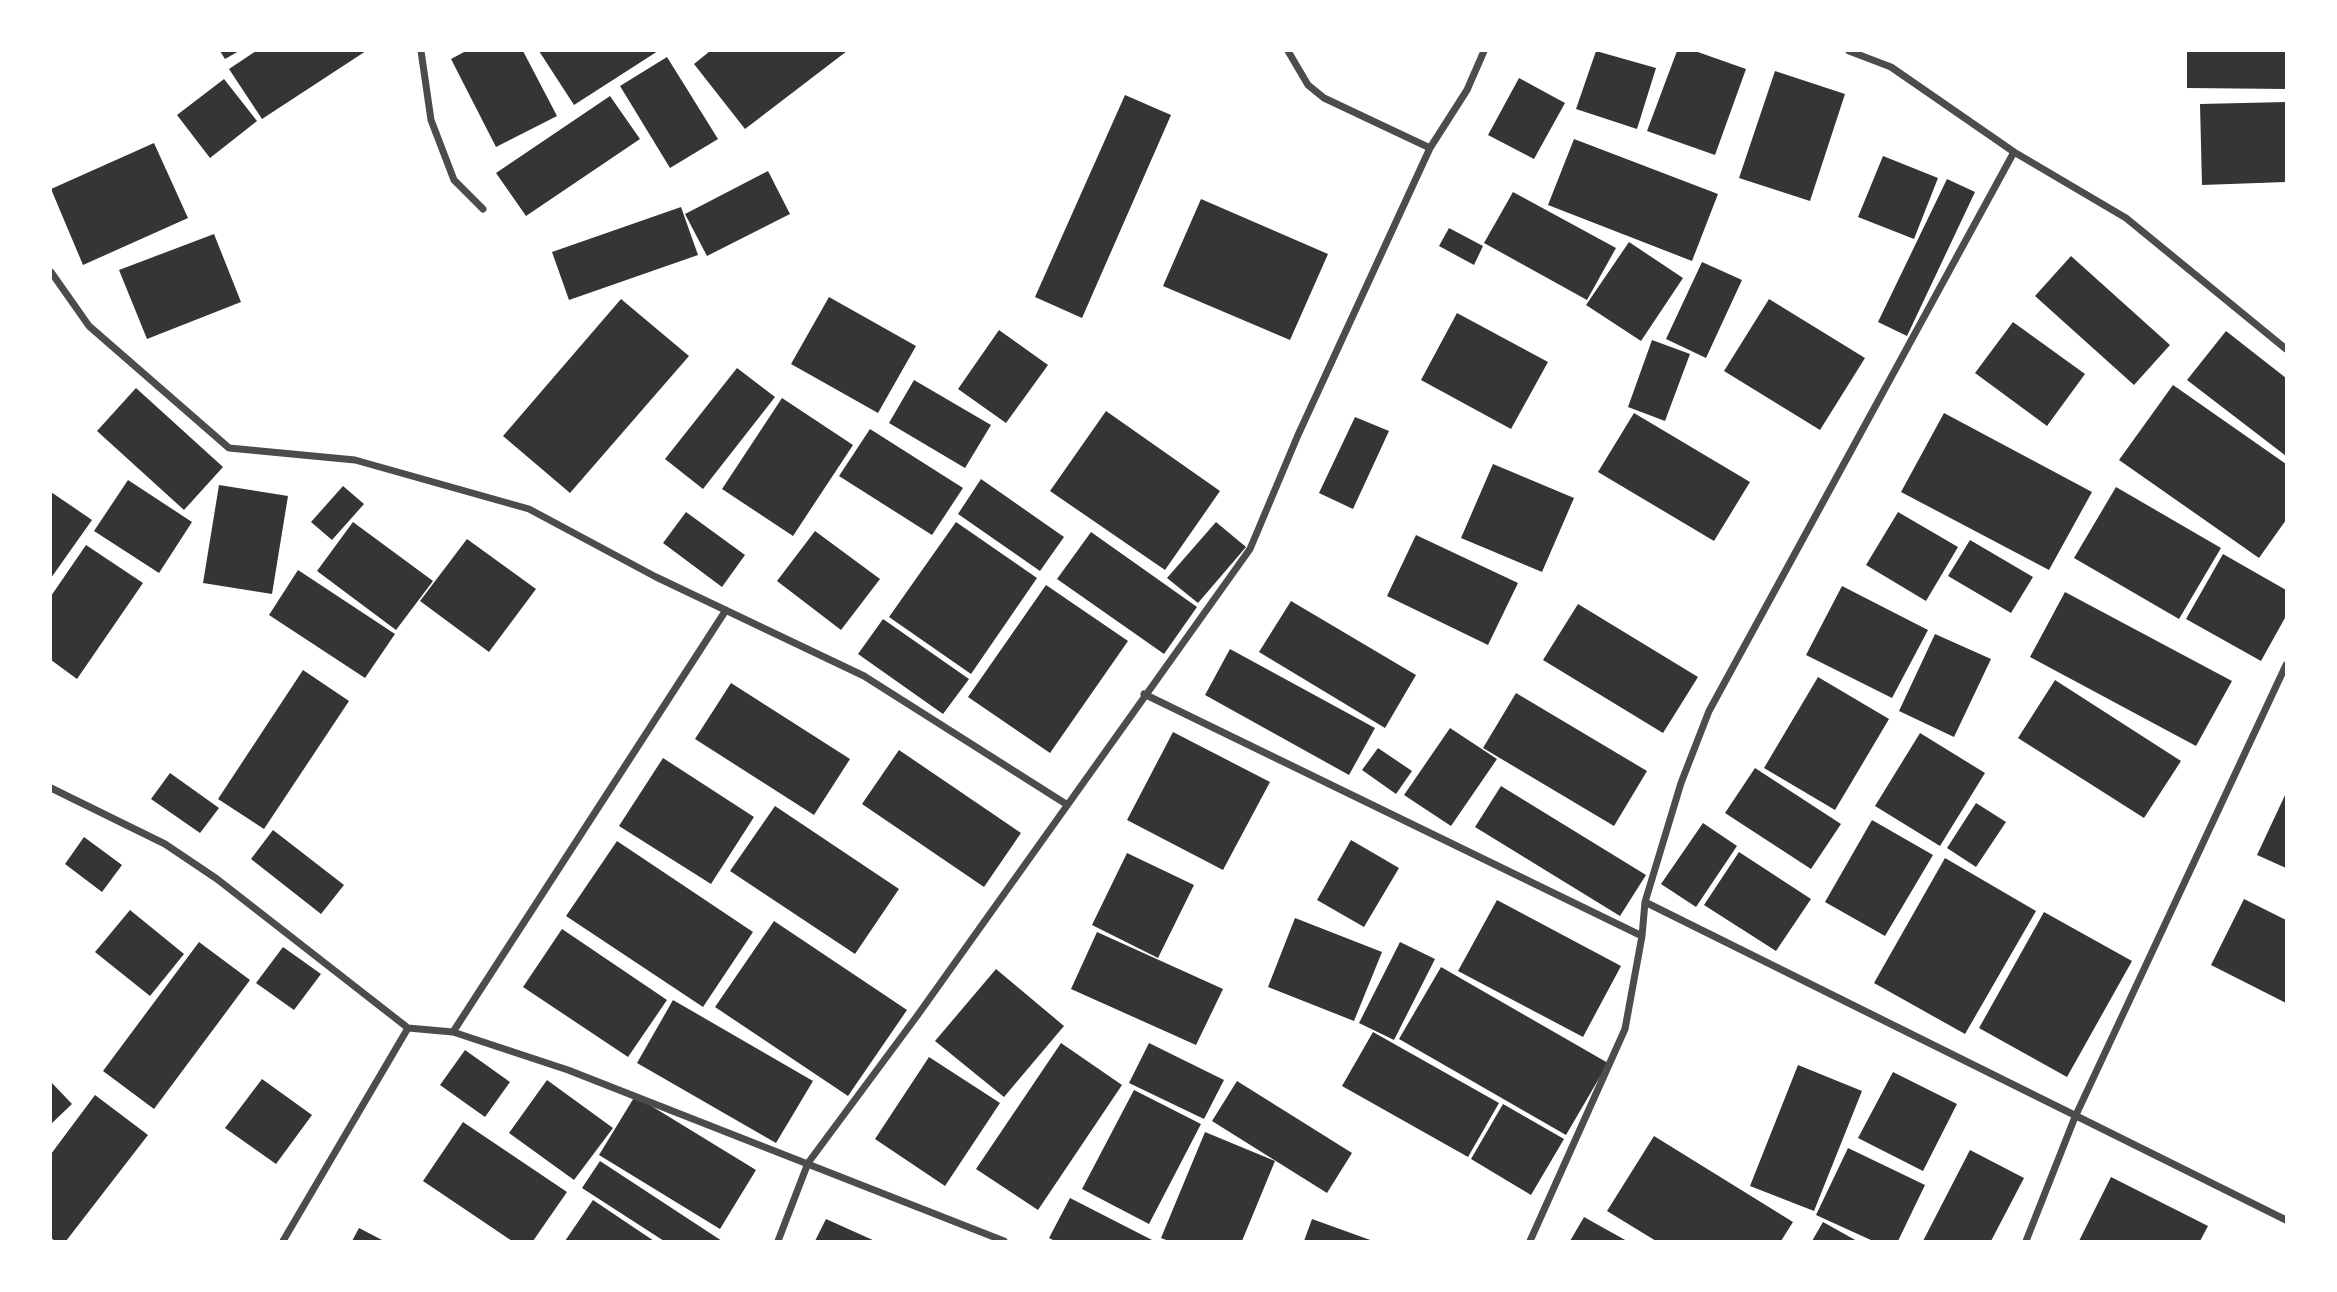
<!DOCTYPE html>
<style>
body{margin:0}
#map{position:relative;width:2337px;height:1292px;overflow:hidden;background:#fff;font-family:"Asap Condensed",sans-serif}
canvas{display:block}
.frame{position:absolute;inset:0;border:52px solid #fff;pointer-events:none}
</style>
<div id="map">
<canvas width="2337" height="1292"></canvas>
<div class="frame"></div>
</div>
<script>
const g = document.querySelector('canvas').getContext('2d');
g.lineJoin = 'round';
function fill(path, color) { g.fillStyle = color; g.fill(path, 'evenodd'); }
function trace(path, color, width, dash) { g.strokeStyle = color; g.lineWidth = width; g.lineCap = dash ? 'butt' : 'round'; g.setLineDash(dash || []); g.stroke(path); }
fill(new Path2D(`
 M220 51H239L225 59Z
 M256 51H366L262 119 229 69Z
 M466 51H523L557 116 496 147 451 59Z
 M539 51H658L574 105Z
 M710 51H847L745 129 694 64Z
 M1596 51 1656 68 1637 129 1576 109Z
 M1677 51H1695L1746 69 1715 155 1647 131Z
 M2187 51H2286V89L2187 88Z
 M667 57 718 139 670 168 620 86Z
 M1775 71 1845 94 1810 201 1739 178Z
 M1519 78 1565 103 1534 159 1488 135Z
 M224 79 257 121 210 158 177 115Z
 M1125 95 1171 115 1082 318 1035 297Z
 M610 96 640 139 526 216 496 173Z
 M2286 102V182L2202 185 2200 104Z
 M1574 139 1718 194 1692 261 1548 205Z
 M154 143 188 218 83 265 51 189Z
 M1883 156 1938 178 1914 239 1858 217Z
 M768 171 790 214 707 256 685 214Z
 M1947 179 1975 192 1907 336 1878 322Z
 M1513 192 1616 248 1587 300 1484 243Z
 M1201 199 1328 254 1290 340 1163 286Z
 M681 207 698 255 569 300 552 252Z
 M1449 228 1483 246 1474 265 1439 246Z
 M214 234 241 302 147 339 119 270Z
 M1629 242 1683 278 1641 341 1586 305Z
 M2071 256 2170 345 2134 385 2035 296Z
 M1702 262 1742 280 1706 358 1666 339Z
 M829 297 916 346 878 413 791 364Z
 M621 299 689 356 570 493 503 436Z
 M1769 299 1865 358 1820 430 1724 371Z
 M1457 313 1548 362 1511 429 1421 380Z
 M2013 322 2085 374 2047 426 1975 373Z
 M999 330 1048 365 1006 423 958 389Z
 M2226 331 2286 378V456L2187 380Z
 M1652 340 1690 354 1665 421 1628 407Z
 M737 368 775 397 703 489 665 459Z
 M914 380 991 425 965 468 889 423Z
 M2173 385 2286 464V520L2259 558 2119 460Z
 M136 388 223 467 184 510 97 431Z
 M782 398 853 445 793 536 722 489Z
 M1106 411 1220 491 1165 570 1050 491Z
 M1634 413 1750 482 1714 541 1598 472Z
 M1944 413 2092 492 2049 570 1901 492Z
 M1355 417 1389 431 1353 509 1319 493Z
 M870 429 963 488 932 535 839 476Z
 M1493 464 1574 498 1542 572 1461 538Z
 M981 479 1064 537 1040 571 958 514Z
 M128 480 192 522 159 573 94 531Z
 M219 485 288 496 272 594 203 583Z
 M343 486 364 504 332 540 311 522Z
 M2116 487 2221 548 2179 619 2074 558Z
 M51 492 92 520 51 578Z
 M686 512 745 555 722 587 663 543Z
 M1898 512 1958 547 1926 601 1866 565Z
 M353 522 433 581 396 630 317 571Z
 M956 522 1037 578 971 674 889 617Z
 M1216 522 1246 547 1198 603 1167 578Z
 M815 531 880 579 841 630 777 581Z
 M1091 532 1197 607 1164 654 1057 579Z
 M1416 535 1518 583 1488 645 1387 596Z
 M467 539 536 589 489 652 420 601Z
 M1970 540 2033 577 2011 613 1948 576Z
 M86 545 143 583 77 679 51 660V596Z
 M2223 554 2286 590V616L2261 661 2186 619Z
 M298 570 395 634 365 678 269 615Z
 M1046 585 1128 641 1050 753 968 697Z
 M1842 586 1928 630 1892 698 1806 655Z
 M2065 592 2232 681 2196 746 2030 657Z
 M1291 601 1416 675 1385 728 1259 652Z
 M1578 604 1698 677 1663 733 1543 660Z
 M883 619 969 679 943 714 858 654Z
 M1935 634 1991 659 1954 737 1899 711Z
 M1230 649 1375 728 1349 775 1205 695Z
 M303 670 349 701 264 829 218 799Z
 M1818 677 1889 719 1835 810 1764 768Z
 M2055 680 2181 761 2144 818 2018 738Z
 M731 683 850 759 814 815 695 739Z
 M1516 693 1647 771 1614 826 1483 748Z
 M1450 728 1497 759 1451 826 1404 795Z
 M1173 732 1270 782 1223 870 1127 820Z
 M1920 733 1985 773 1940 846 1875 806Z
 M1378 748 1412 771 1396 794 1362 770Z
 M899 750 1021 833 984 887 862 804Z
 M663 758 754 817 711 884 619 826Z
 M1755 768 1841 824 1811 869 1725 813Z
 M170 773 219 808 200 833 151 799Z
 M1501 786 1646 875 1620 916 1475 827Z
 M2286 793V868L2257 855Z
 M1976 803 2006 822 1976 867 1947 848Z
 M775 806 899 889 855 954 730 871Z
 M1872 820 1933 855 1885 936 1825 902Z
 M1703 823 1737 846 1696 907 1661 884Z
 M273 830 344 885 321 914 251 859Z
 M84 837 122 865 102 892 65 864Z
 M1351 840 1399 868 1364 927 1317 900Z
 M617 841 753 932 703 1007 566 916Z
 M1739 852 1811 899 1776 951 1704 905Z
 M1127 853 1194 885 1158 958 1092 925Z
 M1945 858 2036 911 1965 1034 1874 983Z
 M2244 899 2286 920V1003L2211 965Z
 M1497 900 1621 966 1583 1037 1458 971Z
 M130 910 184 954 150 996 95 952Z
 M2044 912 2132 961 2067 1077 1979 1028Z
 M1295 918 1382 952 1354 1021 1268 987Z
 M774 921 907 1010 848 1096 715 1007Z
 M562 929 667 1000 628 1057 523 987Z
 M1097 932 1223 989 1196 1045 1071 989Z
 M199 942 250 980 154 1109 103 1071Z
 M1400 942 1435 959 1394 1040 1359 1023Z
 M283 947 321 974 294 1010 256 983Z
 M1441 967 1608 1063 1566 1135 1399 1039Z
 M996 969 1064 1026 1004 1097 935 1041Z
 M673 1000 813 1081 776 1143 637 1063Z
 M1373 1032 1499 1103 1468 1157 1342 1086Z
 M1061 1043 1122 1085 1038 1210 976 1169Z
 M1149 1043 1224 1080 1204 1119 1129 1083Z
 M465 1050 510 1082 485 1117 440 1085Z
 M929 1057 1000 1103 945 1186 875 1139Z
 M1798 1065 1862 1091 1814 1211 1750 1186Z
 M1893 1072 1957 1104 1923 1171 1858 1138Z
 M262 1079 312 1115 276 1164 225 1128Z
 M547 1080 613 1128 574 1180 509 1133Z
 M1237 1081 1352 1153 1327 1193 1212 1121Z
 M51 1082 72 1104 51 1124Z
 M1134 1090 1201 1124 1149 1224 1082 1189Z
 M95 1095 148 1135 66 1241H55L51 1238V1154Z
 M635 1096 756 1170 720 1229 599 1155Z
 M1503 1104 1564 1139 1531 1195 1471 1159Z
 M463 1122 567 1192 533 1241H512L423 1181Z
 M1205 1132 1275 1161 1242 1241H1169L1161 1238Z
 M1654 1136 1793 1222 1781 1241H1656L1607 1211Z
 M1848 1148 1925 1185 1898 1241H1873L1816 1215Z
 M1970 1150 2024 1178 1991 1241H1923Z
 M600 1161 722 1241H664L582 1188Z
 M2111 1177 2208 1226 2200 1241H2079Z
 M1070 1198 1154 1241H1055L1049 1238Z
 M593 1200 654 1241H565Z
 M1584 1217 1627 1241H1570Z
 M826 1219 875 1241H815Z
 M1312 1219 1373 1241H1304Z
 M1823 1222 1857 1241H1812Z
 M359 1228 384 1241H352Z`), '#353535');
trace(new Path2D(`
 M421 51 431 120 454 180 483 209
 M1288 51 1308 85 1324 98 1430 148
 M1849 51 1891 67 2014 152 2126 218 2286 349
 M51 272 89 326 229 448 355 460 529 509 656 577 864 676 1066 804
 M1144 694 1642 936
 M51 788 165 844 217 879 408 1028 453 1032 568 1070 1004 1241
 M1645 902 2286 1220
 M453 1032 726 610
 M283 1241 408 1028
 M778 1241 808 1163 917 1016 1250 549 1298 435 1430 148 1467 90 1484 51
 M1530 1241 1625 1029 1642 936 1645 902 1681 783 1709 711 2014 152
 M2026 1241 2075 1117 2286 665`), '#4c4c4c', 7);
</script>
